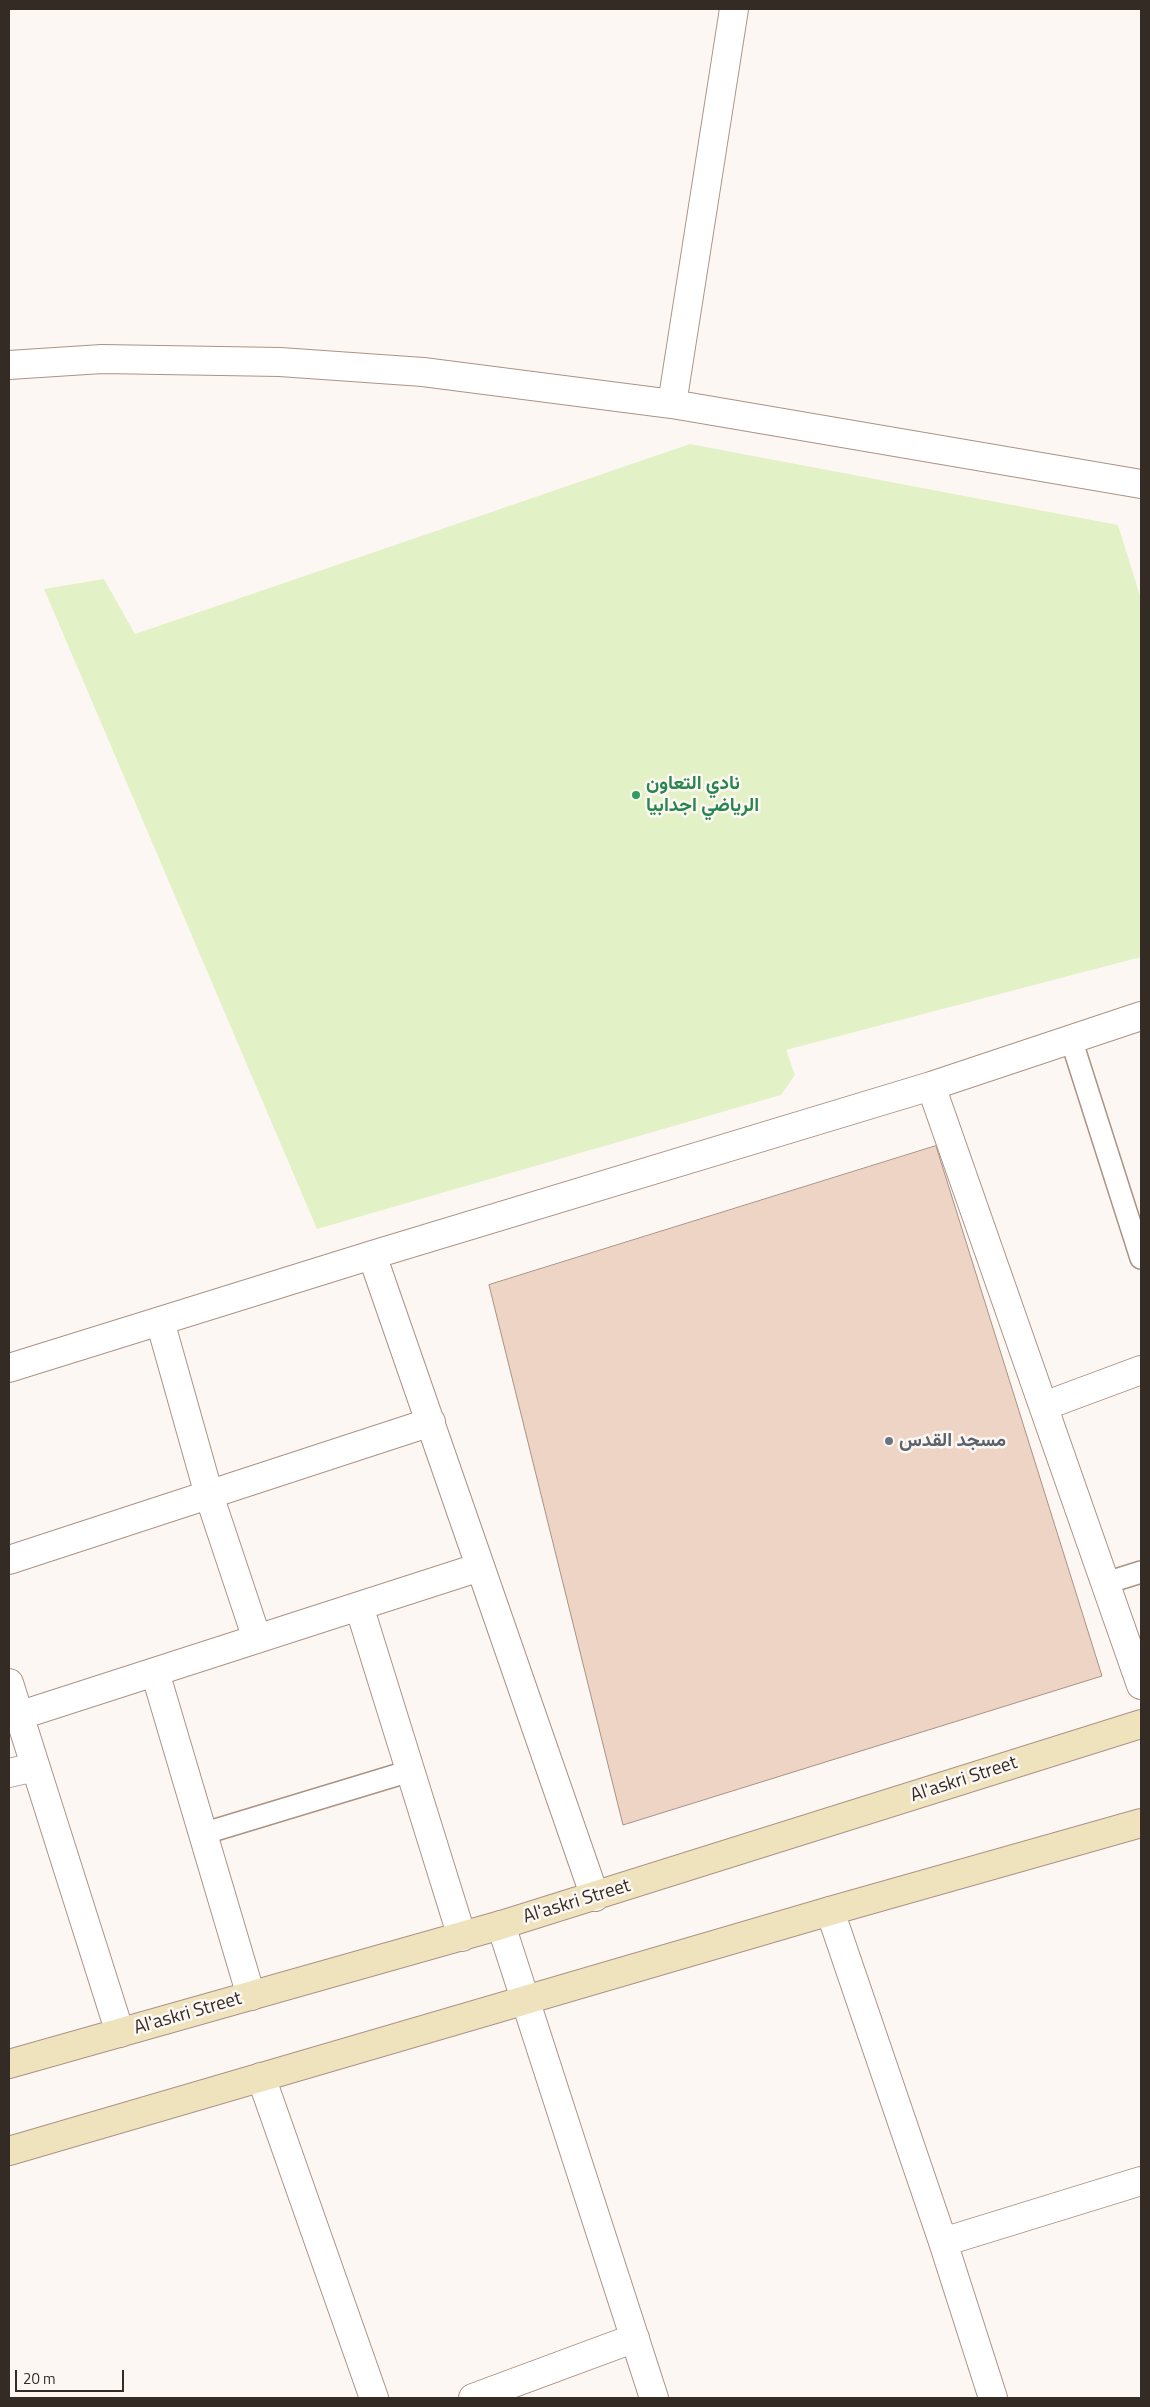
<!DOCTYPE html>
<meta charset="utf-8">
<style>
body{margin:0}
#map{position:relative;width:1150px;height:2407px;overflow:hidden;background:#fdf7f4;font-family:"Titillium Web",sans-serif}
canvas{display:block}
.frame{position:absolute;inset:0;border:10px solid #352b25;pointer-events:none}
.scale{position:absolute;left:15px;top:2370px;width:109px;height:22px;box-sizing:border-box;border:2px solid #352b25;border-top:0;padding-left:6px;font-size:15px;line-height:18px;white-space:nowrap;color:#352b25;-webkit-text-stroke:4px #fdf7f4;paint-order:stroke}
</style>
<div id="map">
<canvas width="1150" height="2407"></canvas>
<div class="frame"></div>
<div class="scale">20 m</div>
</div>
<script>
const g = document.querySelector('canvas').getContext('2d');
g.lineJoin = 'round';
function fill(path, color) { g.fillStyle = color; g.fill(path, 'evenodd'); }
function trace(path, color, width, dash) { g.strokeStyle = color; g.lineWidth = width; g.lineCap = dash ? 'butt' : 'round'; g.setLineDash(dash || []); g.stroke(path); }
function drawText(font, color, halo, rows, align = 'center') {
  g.font = font + ' "Titillium Web",Vazirmatn,sans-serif'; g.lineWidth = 5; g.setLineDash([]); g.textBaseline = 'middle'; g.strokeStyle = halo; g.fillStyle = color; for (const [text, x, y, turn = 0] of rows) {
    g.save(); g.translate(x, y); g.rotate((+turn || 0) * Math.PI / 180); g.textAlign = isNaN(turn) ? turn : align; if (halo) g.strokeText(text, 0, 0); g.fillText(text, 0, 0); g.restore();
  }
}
fill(new Path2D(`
 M690 444 1118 525 1141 599V957L786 1050 795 1075 781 1095 317 1229 44 589 104 579 135 634Z`), '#e3f2c6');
const building = new Path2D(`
 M936 1146 1102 1676 623 1825 489 1285Z`);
fill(building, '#eed4c4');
trace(building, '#a99183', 1);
const lane = new Path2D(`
 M1071 1039 1141 1258
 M1106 1583 1141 1572
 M202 1834 410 1771`);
const street = new Path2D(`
 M9 365 102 359 280 362 423 372 672 404 1141 484
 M672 404 734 9
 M931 1086 1141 1685
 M372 1255 595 1897
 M160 1321 209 1495 257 1639
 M9 1368 372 1255 931 1086 1141 1016
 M1044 1406 1141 1370
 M9 1560 431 1422
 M359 1606 462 1937
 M155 1672 251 1996
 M9 1683 120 2033
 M18 1716 480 1567
 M9 1773 35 1767
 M830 1911 943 2242 993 2398
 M501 1925 654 2398
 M261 2077 374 2398
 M943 2242 1141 2181
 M473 2398 635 2338`);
const secondary = new Path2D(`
 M9 2064 501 1925 1141 1724
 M9 2151 830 1911 1141 1823`);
trace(lane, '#ab9384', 24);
trace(street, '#ab9384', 30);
trace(secondary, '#ab9384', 30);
trace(lane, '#fff', 21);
trace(street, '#fff', 28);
trace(secondary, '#efe3be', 28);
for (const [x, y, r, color] of [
 [636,795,5,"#2e9e5b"],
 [889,1441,5,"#6b7280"]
]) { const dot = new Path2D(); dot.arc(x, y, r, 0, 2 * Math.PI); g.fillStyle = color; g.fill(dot); trace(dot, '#fdf7f4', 2); }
drawText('bold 19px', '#27864d', '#fdf7f4', [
 ["نادي التعاون",646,784],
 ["الرياضي اجدابيا",646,806]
], 'left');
drawText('bold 19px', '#5b616d', '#fdf7f4', [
 ["مسجد القدس",899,1441]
], 'left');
drawText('19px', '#352b25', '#fdf7f4', [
 ["Al'askri Street",964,1780,-18],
 ["Al'askri Street",577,1902,-17],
 ["Al'askri Street",188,2014,-16]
]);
</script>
